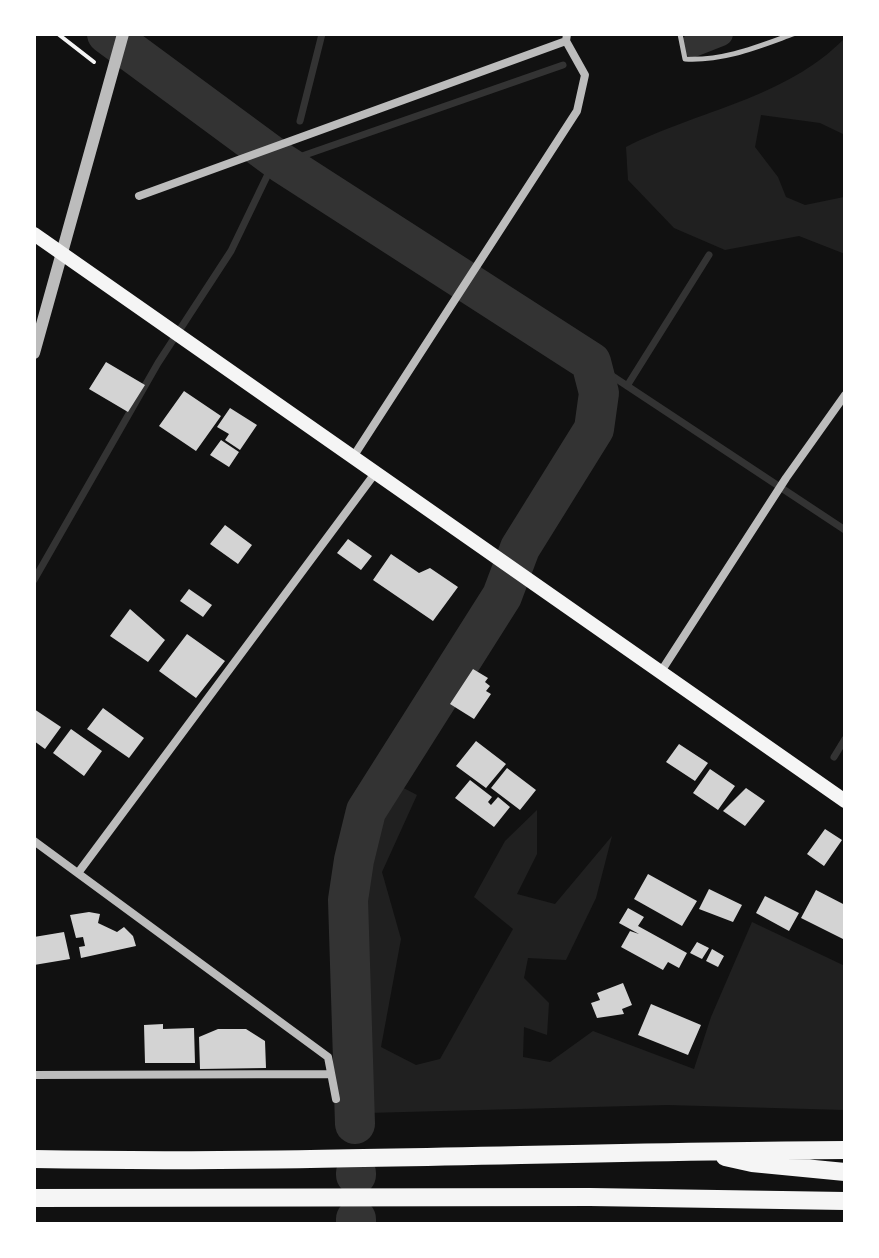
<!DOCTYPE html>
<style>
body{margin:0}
#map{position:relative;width:879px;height:1258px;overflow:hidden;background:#111;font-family:Overpass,sans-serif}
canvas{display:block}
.frame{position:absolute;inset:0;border:36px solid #fff;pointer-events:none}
</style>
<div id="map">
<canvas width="879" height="1258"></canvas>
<div class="frame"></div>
</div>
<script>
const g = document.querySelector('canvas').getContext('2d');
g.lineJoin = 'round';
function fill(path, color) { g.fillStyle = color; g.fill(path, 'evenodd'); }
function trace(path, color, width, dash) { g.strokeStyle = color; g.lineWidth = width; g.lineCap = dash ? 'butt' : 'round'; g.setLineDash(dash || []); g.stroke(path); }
fill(new Path2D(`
 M845 38V135L820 123 761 115 755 147 778 177 786 197 805 205 844 197 845 254 799 236 725 250 674 228 628 180 626 147C699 110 785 99 845 38Z
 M394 783 417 795 382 872 401 939 381 1047 416 1065 440 1059 513 929 474 897 505 841 537 810V854L517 894 555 904 612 836 596 898 566 960 528 958 524 978 549 1003 547 1035 524 1027 523 1057 550 1062 593 1031 694 1069 711 1017 752 922 845 966V1110L667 1105 367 1113 354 898 372 813Z`), '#202020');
trace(new Path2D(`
 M300 121 322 34
 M591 362 845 530
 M627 386 709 255
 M34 580 158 363 231 251 269 172 282 163 563 65
 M834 757 845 739`), '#333', 7);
trace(new Path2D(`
 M693 45 721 34`), '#333', 24);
trace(new Path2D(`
 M107 34 282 163 591 362 599 393 594 429 520 548 502 596 366 811 354 860 348 900 355 1124
 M356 1173V1175
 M356 1219V1224`), '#333', 40);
fill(new Path2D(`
 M106 362 145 385 128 412 89 389Z
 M184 391 221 416 196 451 159 426Z
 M230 408 257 425 240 450 225 440 229 434 217 427Z
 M221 440 239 452 229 467 210 455Z
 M225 525 252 545 238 564 210 544Z
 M348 539 372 556 361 570 337 553Z
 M391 554 419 573 430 568 458 587 433 621 373 580Z
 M189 589 212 605 203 617 180 601Z
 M130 609 165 640 148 662 110 636Z
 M187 634 225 661 196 698 159 671Z
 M473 669 488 678 485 682 490 686 486 691 491 694 474 719 450 704Z
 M103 708 144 738 129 758 87 729Z
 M34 709 61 727 45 749 34 741Z
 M71 729 102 751 84 776 53 753Z
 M476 741 506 764 486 788 456 766Z
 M679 744 708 763 695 781 666 762Z
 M507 768 536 790 520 810 491 788Z
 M710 769 735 786 718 810 693 793Z
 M470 780 492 797 488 802 491 805 498 797 510 807 494 827 455 798Z
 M746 788 765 801 745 826 723 811Z
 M825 829 842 840 824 866 807 854Z
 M648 874 697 901 682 926 634 899Z
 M709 889 742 905 733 922 699 909Z
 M816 890 845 905V940L801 918Z
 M765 896 799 913 789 931 756 913Z
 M628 908 644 917 638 926 687 953 679 968 668 962 663 970 621 947 630 931 639 934 619 923Z
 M89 912 100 914 98 923 117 932 124 927 133 936 136 946 81 958 79 947 85 946 83 937 76 938 70 915Z
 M64 932 70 959 34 965V937Z
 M697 942 709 948 702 959 690 953Z
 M712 949 724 956 718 967 706 961Z
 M623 983 632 1005 622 1009 624 1014 597 1018 591 1003 600 1000 597 993Z
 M651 1004 701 1025 688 1055 638 1035Z
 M163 1024V1029L194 1028 195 1063H145L144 1025Z
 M218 1029H246L265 1041 266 1068 200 1069 199 1037Z`), '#d3d3d3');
trace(new Path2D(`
 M58 34 94 62`), '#f5f5f5', 4);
trace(new Path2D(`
 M680 34 685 59C724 61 757 47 793 34`), '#bcbcbc', 5);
trace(new Path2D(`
 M139 196 566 41
 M353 457 577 111 585 75 566 41 567 34
 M660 673 786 478 845 395
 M34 841 328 1057 336 1099
 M78 873 376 472
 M34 1075 330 1074`), '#bcbcbc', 8);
trace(new Path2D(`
 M34 353 123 34`), '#bcbcbc', 12);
trace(new Path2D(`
 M34 234 845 801`), '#f5f5f5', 14);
trace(new Path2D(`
 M725 1157 752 1163 845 1172
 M34 1159C304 1164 575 1151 845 1150
 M34 1198 590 1197 845 1201`), '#f5f5f5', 18);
</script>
